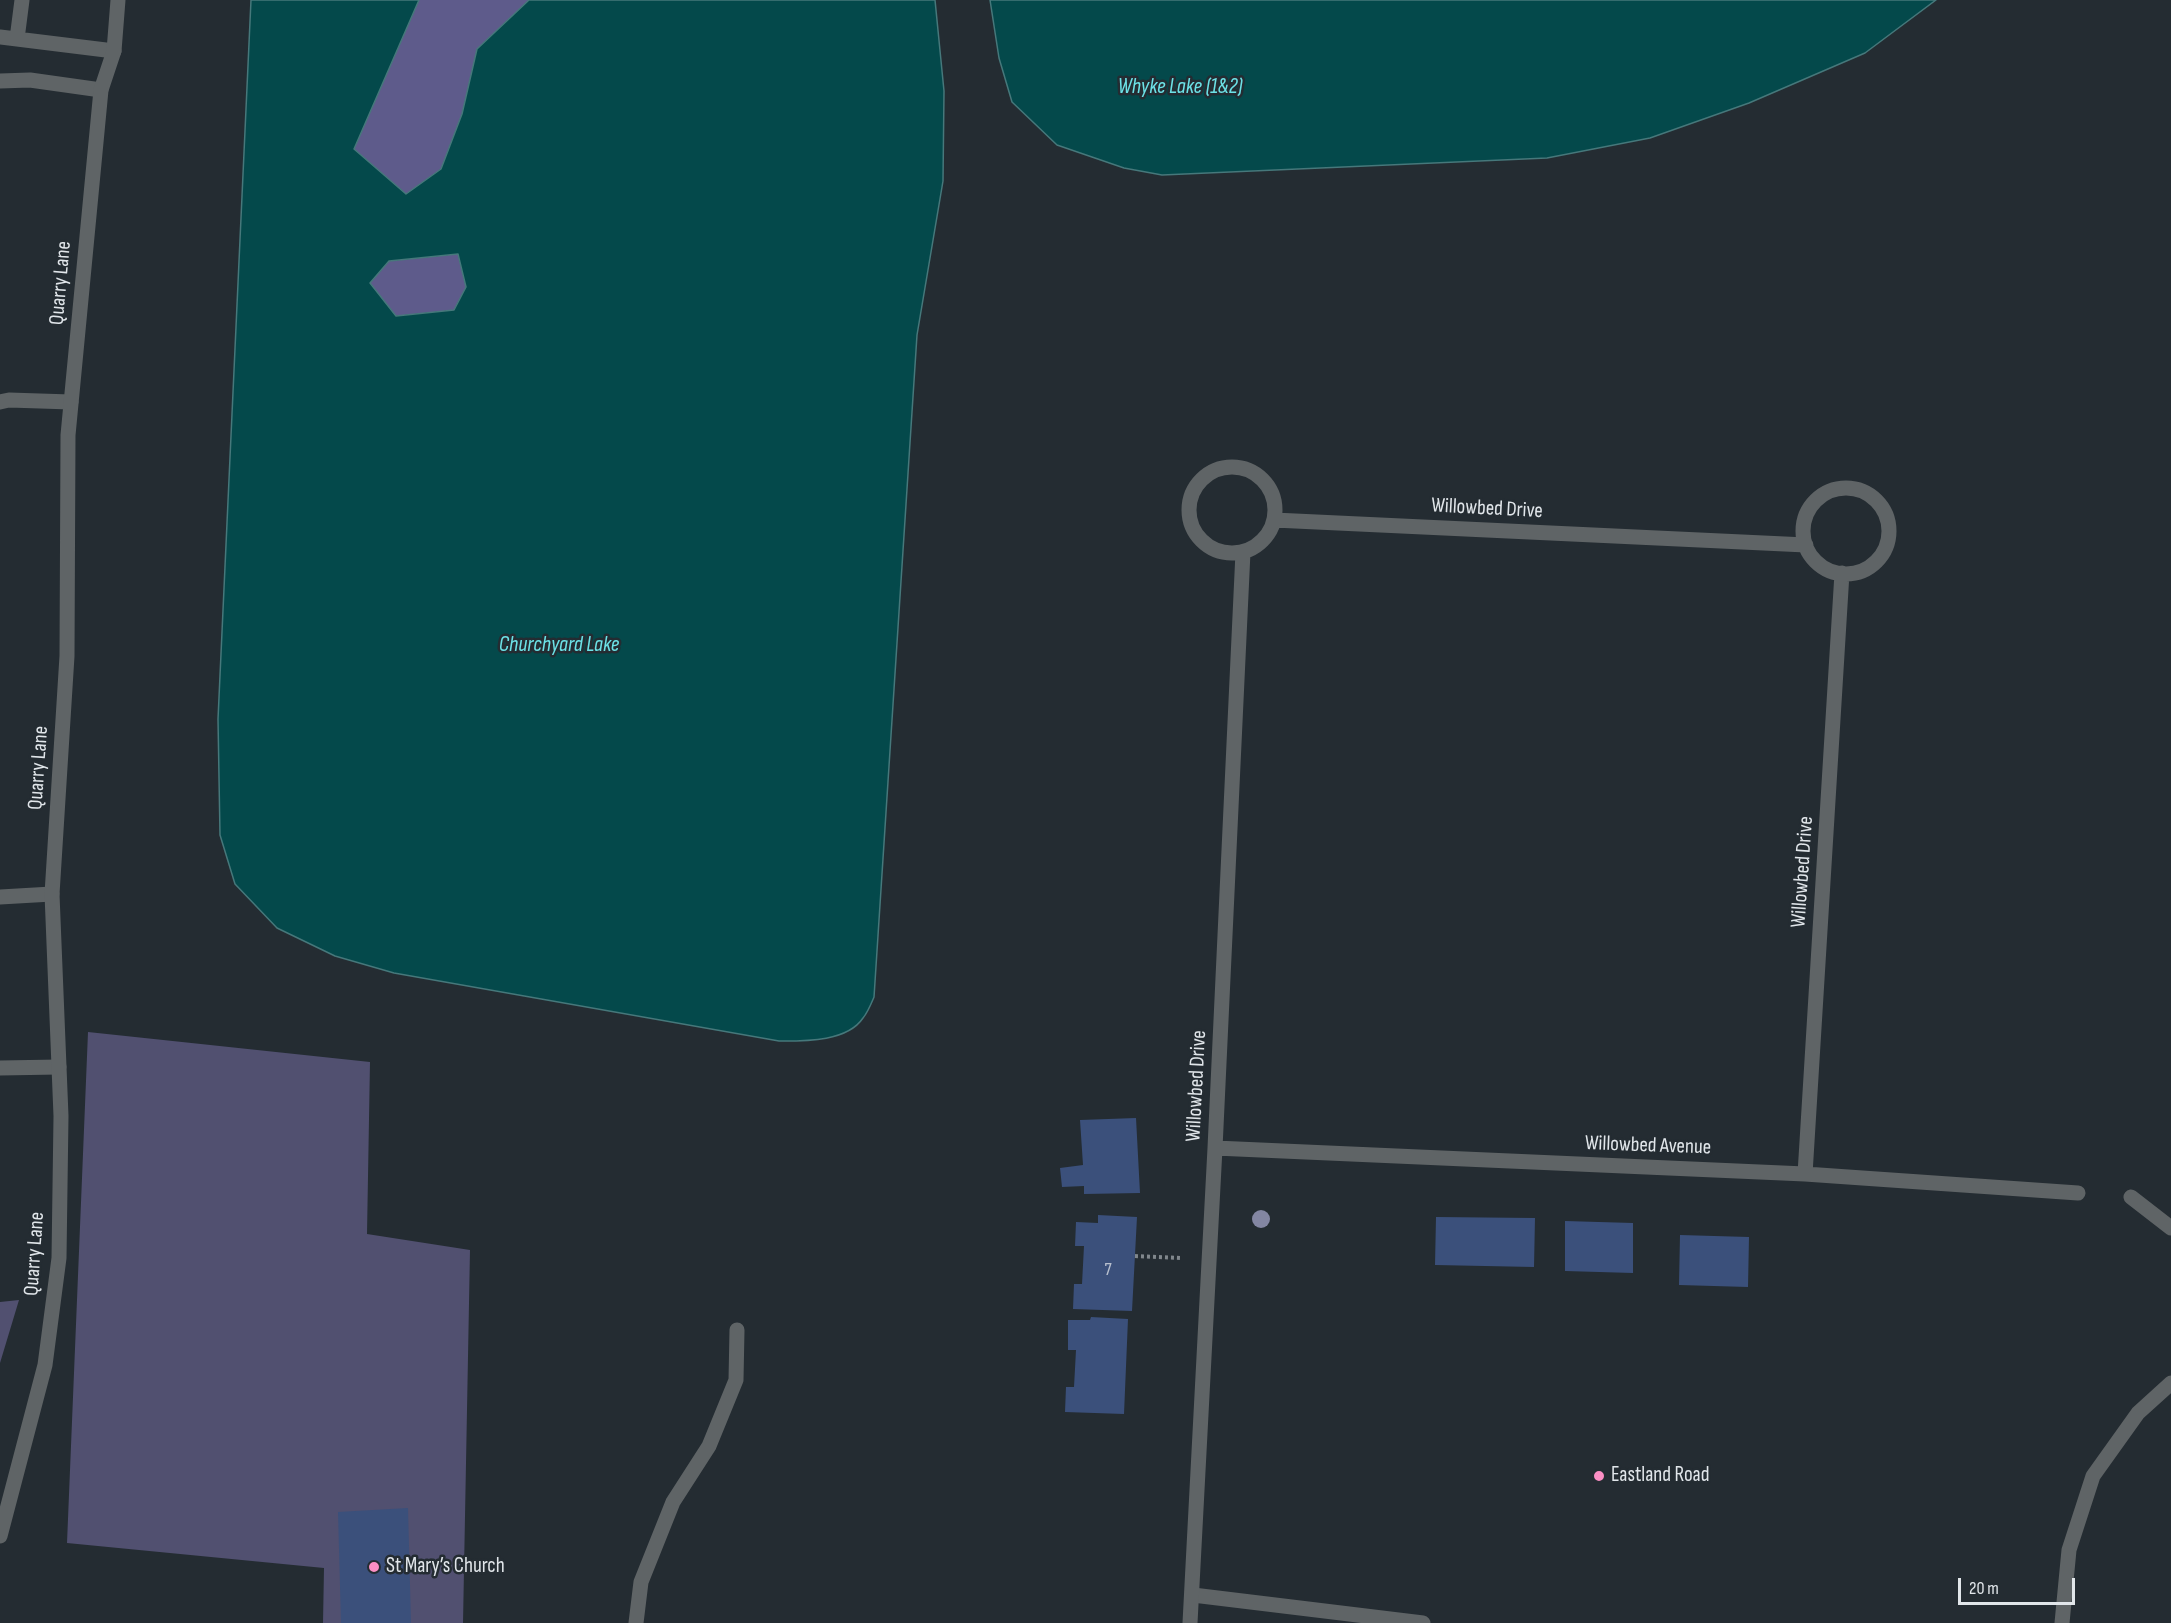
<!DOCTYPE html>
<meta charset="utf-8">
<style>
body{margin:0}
#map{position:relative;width:2171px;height:1623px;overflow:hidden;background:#242c32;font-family:"Sofia Sans Condensed",sans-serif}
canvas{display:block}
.scale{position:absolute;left:1958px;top:1578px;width:117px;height:27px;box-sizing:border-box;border:3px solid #e1e6ea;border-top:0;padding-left:8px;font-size:18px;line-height:21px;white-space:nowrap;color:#e1e6ea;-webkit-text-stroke:4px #242c32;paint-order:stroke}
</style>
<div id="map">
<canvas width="2171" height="1623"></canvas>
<div class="scale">20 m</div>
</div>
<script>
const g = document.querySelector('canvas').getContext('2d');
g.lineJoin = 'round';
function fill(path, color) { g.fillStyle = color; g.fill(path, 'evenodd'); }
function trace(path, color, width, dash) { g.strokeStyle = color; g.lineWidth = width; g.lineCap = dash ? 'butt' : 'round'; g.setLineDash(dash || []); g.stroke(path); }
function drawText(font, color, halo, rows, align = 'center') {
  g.font = font + ' "Sofia Sans Condensed",sans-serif'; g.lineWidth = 5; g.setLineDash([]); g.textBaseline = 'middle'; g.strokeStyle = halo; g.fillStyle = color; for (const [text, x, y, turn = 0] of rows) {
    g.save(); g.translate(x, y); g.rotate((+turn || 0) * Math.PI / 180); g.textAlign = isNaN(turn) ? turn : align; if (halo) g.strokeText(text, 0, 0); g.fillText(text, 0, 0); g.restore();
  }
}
fill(new Path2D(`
 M88 1032 370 1062 367 1234 470 1250 463 1623H323L324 1568 67 1543Z
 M19 1300 0 1363V1302Z`), '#515070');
fill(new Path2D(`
 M419 0H529L477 49 462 114 441 169 406 195 353 149Z
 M458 254 466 287 454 310 395 316 370 283 389 261Z`), '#5e5b8b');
const water = new Path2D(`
 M251 0H419L354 149 406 194 441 169 462 114 477 49 529 0H935L944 91 943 181 917 335 874 997C871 1004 868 1012 863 1018 847 1042 804 1041 779 1041L394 973 335 956 277 928 235 884 220 835 218 719ZM458 254 466 287 454 310 396 316 370 283 389 261Z
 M990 0H1936L1865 53 1749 103 1650 138 1547 158 1162 175 1124 168 1057 145 1012 102 999 58Z`);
fill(water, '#04494b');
trace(water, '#46787b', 1.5);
fill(new Path2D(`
 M1136 1118 1140 1193 1084 1194V1186L1062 1187 1060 1168 1083 1165 1080 1120Z
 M1098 1215 1137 1217 1132 1311 1073 1309 1074 1284H1082L1084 1246H1075L1076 1222 1098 1223Z
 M1436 1217 1535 1218 1534 1267 1435 1265Z
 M1565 1221 1633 1223V1273L1565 1271Z
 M1680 1235 1749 1237 1748 1287 1679 1285Z
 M1091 1317 1128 1319 1124 1414 1065 1412 1066 1387H1074L1076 1350H1068V1320H1090Z
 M408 1508 411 1623H341L338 1512Z`), '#3b507b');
trace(new Path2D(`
 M1135 1256 1181 1258`), '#80878c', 4, [3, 3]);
trace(new Path2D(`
 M0 37 114 51
 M17 39 22 0
 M0 81 30 80 101 90
 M0 402 9 400 71 402
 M0 897 52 894
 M0 1068 59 1067
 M1193 1595 1423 1623
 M636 1623 641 1582 673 1502 709 1446 736 1380 737 1330`), '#5f6466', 15);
trace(new Path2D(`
 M1189 510a43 43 0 1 1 86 0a43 43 0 1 1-86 0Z
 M1803 531a43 43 0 1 1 86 0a43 43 0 1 1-86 0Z
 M1274 520 1806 545
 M1215 1148 1805 1174 2078 1193
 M1805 1174 1842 573
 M2131 1197 2171 1228
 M0 1536 45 1365 59 1258 61 1116 52 894 67 656 68 435 101 90 114 51 118 0
 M1190 1623 1215 1148 1243 552
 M2062 1623 2069 1550 2093 1476 2138 1413 2171 1383`), '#5f6466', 15);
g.fillStyle = '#8386a2';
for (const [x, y] of [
 [1261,1219]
]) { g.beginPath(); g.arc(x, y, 9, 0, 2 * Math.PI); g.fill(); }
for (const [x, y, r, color] of [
 [1599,1476,6,"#fb8fc4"],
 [374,1567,6,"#fb8fc4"]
]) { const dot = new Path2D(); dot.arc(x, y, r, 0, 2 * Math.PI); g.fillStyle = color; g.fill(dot); trace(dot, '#242c32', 2); }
drawText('18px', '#b8c0ce', null, [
 ["7",1108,1270]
]);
drawText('21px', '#e1e6ea', '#242c32', [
 ["Quarry Lane",61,283,-85],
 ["Willowbed Drive",1487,509,3],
 ["Quarry Lane",39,768,-86],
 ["Willowbed Drive",1803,872,-86],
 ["Willowbed Drive",1197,1086,-87],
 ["Willowbed Avenue",1648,1146,2],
 ["Quarry Lane",35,1254,-86]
]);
drawText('21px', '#e1e6ea', '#242c32', [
 ["Eastland Road",1611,1476],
 ["St Mary’s Church",386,1567]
], 'left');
drawText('italic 22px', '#6ce2e7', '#242c32', [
 ["Whyke Lake (1&2)",1180,87],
 ["Churchyard Lake",559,645]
]);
</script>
